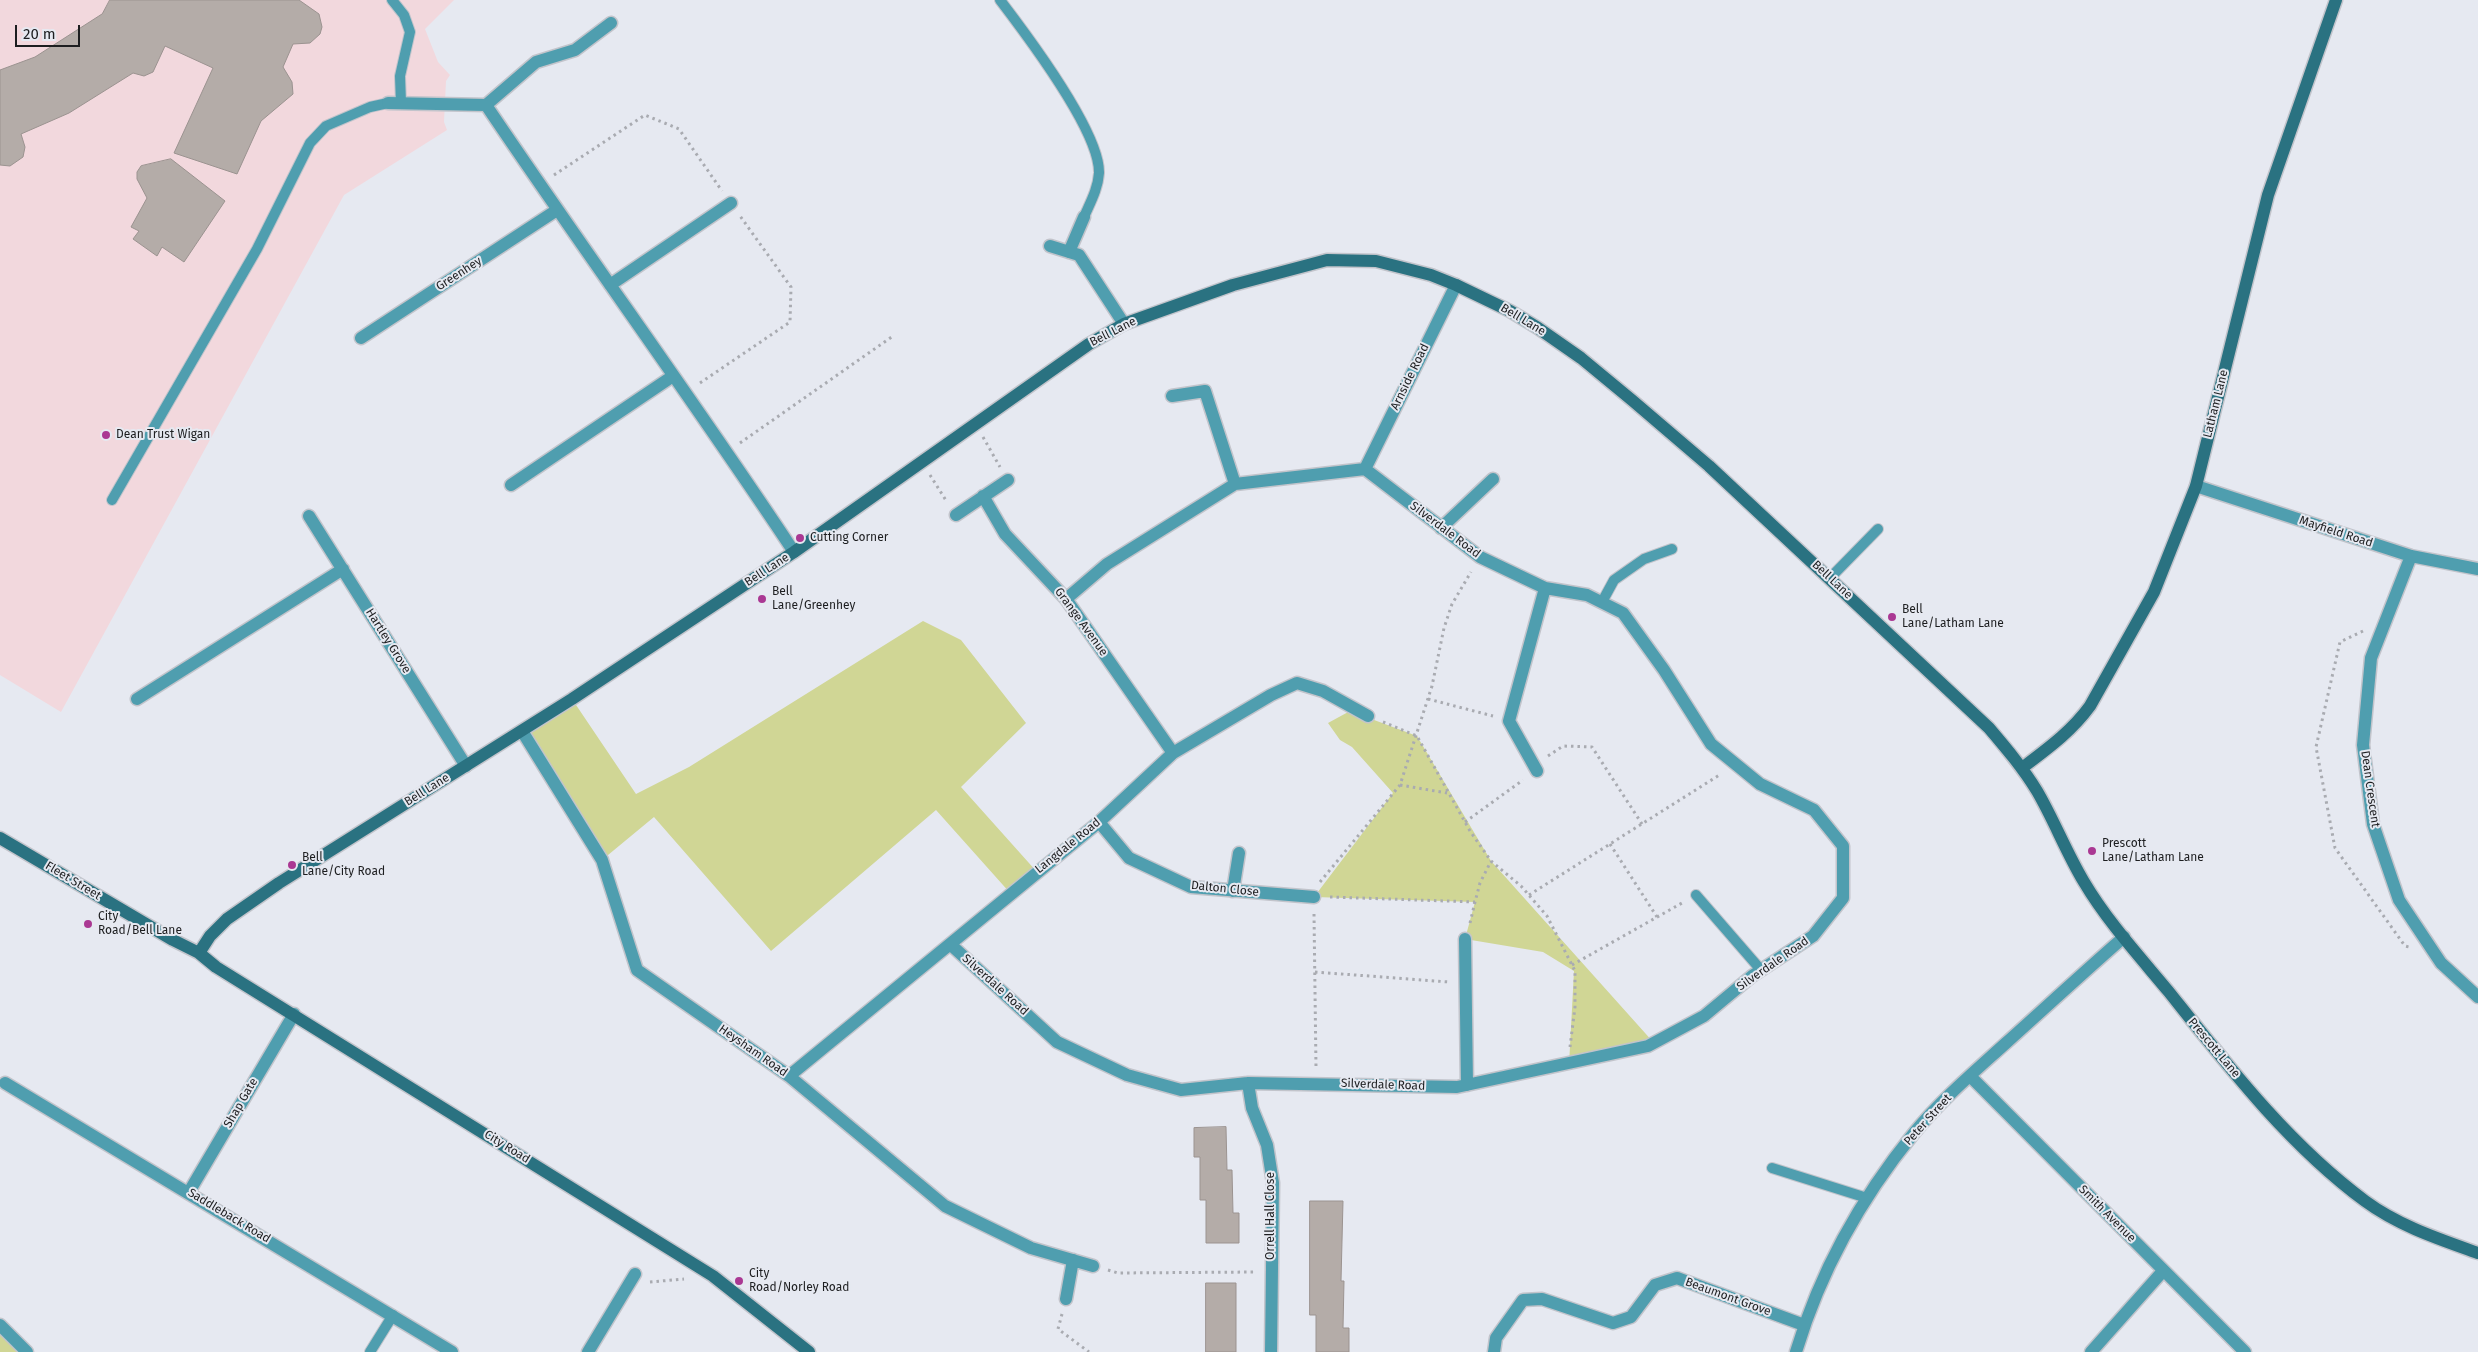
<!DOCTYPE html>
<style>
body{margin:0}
#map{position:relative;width:2478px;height:1352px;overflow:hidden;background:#e6e9f1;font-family:"Fira Sans",sans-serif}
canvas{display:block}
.scale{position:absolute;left:15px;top:25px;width:65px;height:22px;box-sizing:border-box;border:2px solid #1d1e20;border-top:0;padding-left:6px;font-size:15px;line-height:18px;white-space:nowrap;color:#1d1e20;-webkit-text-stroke:4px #e6e9f1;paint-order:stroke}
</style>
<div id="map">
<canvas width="2478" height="1352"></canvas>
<div class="scale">20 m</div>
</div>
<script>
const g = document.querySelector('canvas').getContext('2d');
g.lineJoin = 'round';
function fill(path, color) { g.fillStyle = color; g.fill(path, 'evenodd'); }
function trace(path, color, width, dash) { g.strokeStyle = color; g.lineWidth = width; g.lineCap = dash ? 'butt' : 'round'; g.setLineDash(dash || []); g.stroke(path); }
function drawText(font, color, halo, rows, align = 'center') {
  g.font = font + ' "Fira Sans",sans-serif'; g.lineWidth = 4; g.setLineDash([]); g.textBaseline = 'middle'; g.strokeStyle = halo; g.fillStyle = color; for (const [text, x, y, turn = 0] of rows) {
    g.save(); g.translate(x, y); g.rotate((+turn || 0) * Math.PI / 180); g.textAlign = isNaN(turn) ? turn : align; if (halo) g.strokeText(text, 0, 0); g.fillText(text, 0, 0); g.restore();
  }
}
fill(new Path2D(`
 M0 0H454L425 29 438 62 450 75 446 81 444 122 447 130 344 195 61 712 0 675Z`), '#f2d8dd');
fill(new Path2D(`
 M923 621 961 640 1026 723 961 787 1037 872 1011 894 936 810 771 951 654 817 602 860 522 731 572 699 636 794 689 767Z
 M1350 711 1417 736 1491 861 1654 1043 1569 1065 1574 971 1543 952 1465 939 1475 902 1314 897 1393 793 1352 747 1340 740 1328 723Z
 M0 1327 24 1352H0Z`), '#d0d695');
const building = new Path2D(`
 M110 0H299L319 14 322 27 320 34 310 43 293 44 283 67 292 82 293 94 261 121 237 174 174 153 213 68 165 46 153 72 144 76 133 73 69 113 21 134 25 147 23 157 10 166 0 165V70L35 57 102 14Z
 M171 159 225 201 184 262 162 247 157 256 133 239 139 231 131 227 147 198 137 179V172L141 166Z
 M1226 1127 1227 1170H1232L1233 1213H1239V1243H1206V1200H1200V1157H1194V1128Z
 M1310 1201H1343L1341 1281H1344L1343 1328H1349V1352H1316V1315H1310Z
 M1206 1283H1236V1352H1206Z`);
fill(building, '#b4aca8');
trace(building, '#9b9390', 1);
const lane = new Path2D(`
 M392 0 404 15 410 32 400 76 401 103
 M1000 0C1026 34 1100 132 1099 173 1098 189 1090 203 1084 217
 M112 500 257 249 310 143 326 126 370 107 388 103
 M1830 578 1878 529
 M1602 602 1614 580 1644 559 1672 549
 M1696 895 1761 970
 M1772 1168 1867 1198
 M370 1352 393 1315`);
const street = new Path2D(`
 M388 103 486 105C587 255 694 401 794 552
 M486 105 536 62 575 50 611 23
 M1050 246 1079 255 1124 324
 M1069 252 1084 217
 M610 285 731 203
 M361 338 557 210
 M1172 396 1205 391 1235 484
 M1365 469 1456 285
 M511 485 673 376
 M2196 486 2411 556 2478 569
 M983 496 1005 534 1066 599 1173 753
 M956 515 1008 480
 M309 516 466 766
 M1441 528 1493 479
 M2411 556 2371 658 2363 745 2373 824 2399 900 2441 963 2478 997
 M137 699 343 569
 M522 731 602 860 637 970 789 1076 945 1206 1031 1248 1093 1266
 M1537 771 1509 721 1545 588
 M1099 822 1129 858 1191 887 1314 897
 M1233 891 1239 853
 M1465 939 1467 1085
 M950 944 1057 1042 1127 1075 1181 1090 1248 1083 1457 1087 1648 1046 1704 1016 1752 976 1813 936 1843 898V846L1814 810 1760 784 1711 744 1664 670 1623 613 1587 595 1545 588 1480 557 1365 469 1235 484 1107 564 1066 599
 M789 1076 1099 822 1173 753 1271 695 1297 683 1323 691 1368 716
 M1970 1076 2245 1352
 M5 1083 452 1352
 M1248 1083 1252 1108 1267 1145 1273 1183 1271 1352
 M189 1192 294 1014
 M1066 1299 1073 1260
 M0 1325 27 1352
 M588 1352 635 1274
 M1494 1352 1496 1338 1523 1300 1542 1299 1613 1323 1631 1317 1655 1285 1677 1278 1804 1325
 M1796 1352C1820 1272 1861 1198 1914 1133 1941 1100 1974 1072 2006 1043 2045 1008 2084 972 2124 937
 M2091 1352 2163 1271`);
const secondary = new Path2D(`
 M2022 768C2047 749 2071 732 2090 706L2154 592 2196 486 2268 195 2336 0
 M0 838 173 940 199 953 216 967 713 1276 809 1352
 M199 953 210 936 227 919 279 883 572 699 794 552 1089 344 1124 324 1233 285 1327 260 1376 261 1431 275 1456 285 1510 311 1538 328 1581 358 1633 401 1709 466 1989 728C2006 748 2023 768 2037 791 2054 820 2066 852 2084 882 2107 921 2140 957 2169 992 2228 1066 2288 1144 2365 1201 2399 1226 2439 1239 2478 1253`);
trace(lane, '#c2c4cb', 12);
trace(street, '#c2c4cb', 15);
trace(secondary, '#c2c4cb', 15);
trace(new Path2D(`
 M554 175 645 115 679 129 722 191
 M700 383 790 322 791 287 740 216
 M983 437 1000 467
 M740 443 893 336
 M930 475 947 502
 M2363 631 2340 642 2316 747 2335 848 2405 946 2409 947
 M1428 699 1493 716
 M1383 722 1417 736 1470 831 1491 861 1521 886 1547 916 1575 971V1007L1570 1047
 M1548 756 1563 746 1592 747 1642 824
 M1400 785 1447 793
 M1465 822 1523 780
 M1610 844 1657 917
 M1320 882 1400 785 1432 686 1444 628 1452 604 1471 572
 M1529 895 1721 774
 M1330 897 1475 902 1480 883 1491 861
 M1314 914 1316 1068
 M1470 923 1475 902
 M1572 965 1682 903
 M1315 972 1449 982
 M1108 1270 1118 1273 1257 1272
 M650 1282 684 1279
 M1062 1314 1058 1329 1089 1352`), '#a9abb1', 3, [2.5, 4]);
trace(lane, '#4f9eaf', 10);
trace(street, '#4f9eaf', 12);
trace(secondary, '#2a7281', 12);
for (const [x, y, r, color] of [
 [106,435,5,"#aa3893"],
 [800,538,5,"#aa3893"],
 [762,599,5,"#aa3893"],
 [1892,617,5,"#aa3893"],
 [2092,851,5,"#aa3893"],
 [292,865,5,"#aa3893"],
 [88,924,5,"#aa3893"],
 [739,1281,5,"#aa3893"]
]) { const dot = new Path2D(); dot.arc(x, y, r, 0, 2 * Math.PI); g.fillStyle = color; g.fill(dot); trace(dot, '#e6e9f1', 2); }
drawText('12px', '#1d1e20', '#e6e9f1', [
 ["Greenhey",459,274,-33],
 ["Bell Lane",1523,320,31],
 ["Bell Lane",1113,332,-27],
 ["Arnside Road",1410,377,-64],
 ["Latham Lane",2216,404,-76],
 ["Silverdale Road",1445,530,37],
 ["Mayfield Road",2336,532,18],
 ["Bell Lane",767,570,-33],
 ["Bell Lane",1832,580,43],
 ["Grange Avenue",1081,622,54],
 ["Hartley Grove",388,641,58],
 ["Dean Crescent",2370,789,82],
 ["Bell Lane",427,790,-32],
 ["Langdale Road",1068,846,-39],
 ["Fleet Street",73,881,31],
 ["Dalton Close",1225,889,6],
 ["Silverdale Road",1773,964,-35],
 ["Silverdale Road",995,985,42],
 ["Prescott Lane",2214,1048,50],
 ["Heysham Road",753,1051,35],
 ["Silverdale Road",1383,1085,2],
 ["Shap Gate",241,1103,-60],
 ["Peter Street",1928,1120,-48],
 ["City Road",507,1147,32],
 ["Smith Avenue",2107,1214,45],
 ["Saddleback Road",229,1216,31],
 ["Orrell Hall Close",1271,1216,-90],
 ["Beaumont Grove",1728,1297,20]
]);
drawText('12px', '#1d1e20', '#e6e9f1', [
 ["Dean Trust Wigan",116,435],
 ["Cutting Corner",810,538],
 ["Bell",772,592],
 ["Lane/Greenhey",772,606],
 ["Bell",1902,610],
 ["Lane/Latham Lane",1902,624],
 ["Prescott",2102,844],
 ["Lane/Latham Lane",2102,858],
 ["Bell",302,858],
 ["Lane/City Road",302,872],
 ["City",98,917],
 ["Road/Bell Lane",98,931],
 ["City",749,1274],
 ["Road/Norley Road",749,1288]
], 'left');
</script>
